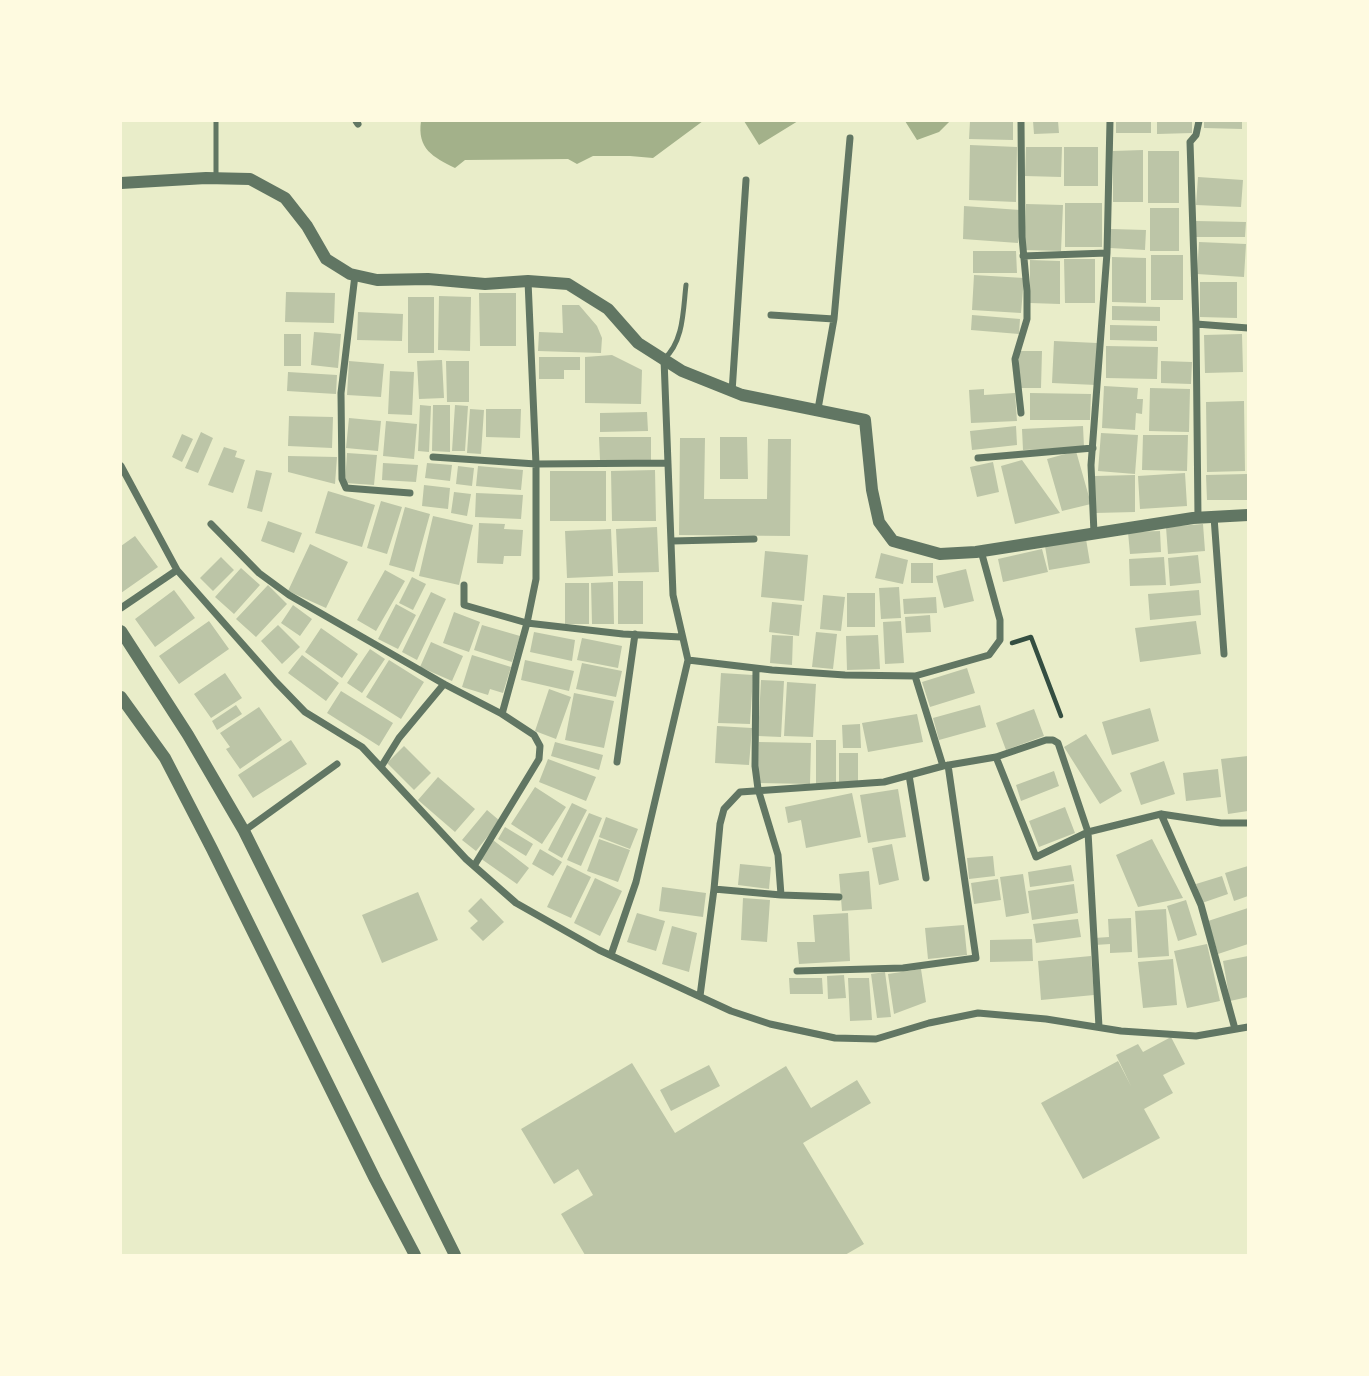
<!DOCTYPE html>
<style>
body{margin:0}
#map{position:relative;width:1369px;height:1376px;overflow:hidden;background:#e9edc9;font-family:Roboto,sans-serif}
canvas{display:block}
.frame{position:absolute;inset:0;border:122px solid #fefae0;pointer-events:none}
</style>
<div id="map">
<canvas width="1369" height="1376"></canvas>
<div class="frame"></div>
</div>
<script>
const g = document.querySelector('canvas').getContext('2d');
g.lineJoin = 'round';
function fill(path, color) { g.fillStyle = color; g.fill(path, 'evenodd'); }
function trace(path, color, width, dash) { g.strokeStyle = color; g.lineWidth = width; g.lineCap = dash ? 'butt' : 'round'; g.setLineDash(dash || []); g.stroke(path); }
fill(new Path2D(`
 M421 121H703L653 158 630 156H593L577 164 568 159 465 160 455 168C433 157 417 149 421 121Z
 M744 121H798L759 145Z
 M905 121H950L939 132 917 140Z`), '#a3b18a');
fill(new Path2D(`
 M970 121H1013V140L969 139Z
 M1033 121H1058L1059 133 1034 134Z
 M1116 121H1151V133H1116Z
 M1157 121H1192V133L1157 134Z
 M1204 121H1242V129L1204 128Z
 M970 145 1017 147 1016 202 969 200Z
 M1026 147H1062L1061 177 1025 176Z
 M1064 147H1098V186H1064Z
 M1143 150V202H1113V151Z
 M1148 151H1179V203H1148Z
 M1198 177 1243 180 1241 207 1196 205Z
 M1065 203H1102V247H1065Z
 M1026 204 1063 205 1061 251 1024 250Z
 M964 206 1020 210 1018 243 963 239Z
 M1150 208H1179V251H1150Z
 M1196 221 1246 222 1245 237H1196Z
 M1111 229 1146 230 1145 250 1110 248Z
 M1199 242 1246 244 1244 277 1197 274Z
 M973 251H1016L1017 273H973Z
 M1151 255H1183V300H1151Z
 M1112 257 1146 258V303L1112 302Z
 M1064 259H1095V303H1065Z
 M1030 260 1060 261V304L1030 303Z
 M974 275 1024 278 1021 313 972 310Z
 M1200 282H1237V318L1200 317Z
 M286 292 335 293 334 323 285 322Z
 M479 293H516V346H480Z
 M439 296 471 297 470 351 438 350Z
 M408 297H434V353H408Z
 M562 305H579L597 326 602 338 601 353 538 351 539 332 563 333Z
 M1112 306 1160 307V321L1112 320Z
 M358 312 403 314 402 341 357 340Z
 M972 315 1020 319 1019 334 971 330Z
 M1110 325 1157 326V341L1110 340Z
 M314 332 341 334 338 368 311 365Z
 M284 334H301V366H284Z
 M1242 334 1243 372 1205 373 1204 335Z
 M1054 341 1097 343 1096 385 1052 383Z
 M1106 346 1158 347 1157 379 1106 378Z
 M1019 351H1042L1041 388H1019Z
 M612 355 642 370 641 404 585 403V357Z
 M539 357H580V370H564V379H539Z
 M442 360 444 398 419 399 417 361Z
 M349 361 384 364 381 397 347 395Z
 M446 361H469V402H447Z
 M1161 361 1192 362 1191 384 1161 383Z
 M390 371 414 372 412 415 388 414Z
 M288 372 337 375 336 394 287 391Z
 M1104 386 1138 388 1137 399H1143L1142 414 1136 413 1135 430 1102 428Z
 M1150 388 1190 389 1189 432 1149 431Z
 M984 389V395L1015 393 1017 421 971 423 969 390Z
 M1030 393 1091 394 1090 420H1030Z
 M1244 401 1245 471 1207 472 1206 402Z
 M420 405 431 406 429 452 418 451Z
 M433 405H450V452L432 451Z
 M455 405 468 406 465 451H452Z
 M470 409 484 410 481 454 467 453Z
 M486 409H521L520 438 486 437Z
 M647 412 648 431 600 432V413Z
 M289 416 333 417 332 448 288 446Z
 M349 418 381 421 378 451 346 448Z
 M386 421 417 424 414 459 383 456Z
 M1016 426 1017 445 972 450 970 431Z
 M1083 426 1084 447 1023 450 1022 429Z
 M201 432 213 438 198 473 185 468Z
 M1101 433 1138 435 1135 474 1098 471Z
 M182 434 193 439 182 462 172 457Z
 M1143 435H1188L1187 471 1142 470Z
 M599 437H651V460H600Z
 M720 437H747L748 479H720Z
 M680 438H705L704 499H767L768 439H791L790 536 679 535Z
 M224 447 237 451 235 457 245 460 233 493 208 485Z
 M1076 451 1091 504 1062 511 1047 459Z
 M347 453 377 455 374 485 345 483Z
 M288 456 337 457 335 484 288 472Z
 M1022 460 1060 513 1015 524 1001 466Z
 M993 462 999 492 977 497 970 467Z
 M383 463 418 465 416 482 382 480Z
 M427 463 452 465 450 481 425 478Z
 M458 466 474 468 472 486 456 484Z
 M478 466 523 470 521 490 476 486Z
 M256 470 272 473 262 512 247 508Z
 M655 470 656 521H612L611 471Z
 M550 471H606V521H550Z
 M1185 473 1187 506 1140 509 1138 476Z
 M1247 474V500H1207L1206 475Z
 M1135 475V512L1095 513V476Z
 M424 485 450 488 448 509 422 506Z
 M328 491 375 505 362 547 315 533Z
 M454 492 471 494 467 516 451 513Z
 M476 493 523 495 521 519 475 517Z
 M381 501 402 507 387 554 367 548Z
 M405 507 430 514 414 572 389 565Z
 M433 516 473 525 459 585 419 576Z
 M268 521 302 533 294 553 261 541Z
 M479 523 505 524 504 529 523 530 521 556H504L503 564 477 563Z
 M1203 524 1205 551 1168 554 1166 527Z
 M657 527 659 572 618 573 616 529Z
 M611 529 613 576 567 578 565 531Z
 M1160 531 1161 552 1130 554 1128 532Z
 M135 536 158 567 121 593V546Z
 M1086 539 1090 563 1049 570 1045 546Z
 M310 544 348 562 326 608 288 591Z
 M1042 549 1048 572 1003 582 998 559Z
 M765 551 808 555 804 601 761 597Z
 M881 553 908 560 903 584 875 578Z
 M1198 555 1201 583 1170 586 1168 558Z
 M221 557 234 570 213 591 200 578Z
 M1164 557 1166 585 1130 586 1129 559Z
 M911 563H933V583H911Z
 M241 568 260 585 234 614 215 597Z
 M966 569 974 601 944 608 936 576Z
 M385 570 405 581 376 631 357 620Z
 M412 577 426 584 413 610 399 603Z
 M618 581H643V624H618Z
 M613 582 614 624H592L591 583Z
 M565 583H589V624H565Z
 M268 585 287 604 256 637 236 619Z
 M899 587 901 618 881 619 879 588Z
 M174 590 195 618 155 647 135 619Z
 M1199 590 1201 615 1150 620 1148 594Z
 M431 592 446 599 417 660 402 652Z
 M847 593H875V627H847Z
 M823 595 845 597 841 631 820 629Z
 M936 597 937 613 904 614 903 599Z
 M772 602 802 605 799 636 769 632Z
 M396 604 416 615 398 649 378 639Z
 M293 605 312 619 300 636 281 623Z
 M454 612 480 622 469 652 443 643Z
 M930 615 931 632 906 633 905 617Z
 M209 621 229 649 179 684 159 656Z
 M901 621 904 663 885 664 883 622Z
 M1196 621 1201 654 1140 662 1135 628Z
 M278 625 300 647 282 664 261 641Z
 M482 625 520 636 512 662 474 650Z
 M321 628 358 654 342 678 305 652Z
 M534 632 575 640 572 661 530 652Z
 M816 632 837 634 833 669 812 667Z
 M772 635 793 636 792 665 770 663Z
 M878 635 880 669 847 670 846 636Z
 M582 638 622 646 618 668 577 660Z
 M431 642 463 656 452 681 420 667Z
 M370 649 385 659 362 693 347 683Z
 M302 655 339 683 326 701 288 673Z
 M472 655 511 667 503 693 490 689 488 695 462 687Z
 M389 660 424 682 401 719 366 697Z
 M525 660 574 671 569 691 521 680Z
 M582 663 622 671 616 697 576 689Z
 M967 668 975 693 930 707 922 682Z
 M225 673 242 698 211 718 194 694Z
 M721 673 753 675 750 724 718 723Z
 M761 680 784 681 781 737 758 736Z
 M787 682 816 684 813 737 784 736Z
 M549 689 571 697 556 739 535 731Z
 M341 691 393 723 379 746 327 713Z
 M574 693 614 701 604 748 565 740Z
 M236 705 242 714 217 730 212 721Z
 M980 705 986 727 939 740 933 718Z
 M259 707 282 740 240 769 226 749 230 747 220 733Z
 M1150 708 1159 741 1112 755 1102 722Z
 M1034 709 1044 736 1006 750 996 723Z
 M917 714 923 742 868 752 862 723Z
 M860 724 861 748H843L842 725Z
 M717 726 752 728 749 765 715 763Z
 M1086 734 1122 791 1100 804 1064 747Z
 M291 740 307 764 253 798 238 775Z
 M816 740H836V784H816Z
 M555 742 603 755 599 770 551 756Z
 M759 742 811 743 810 784 758 783Z
 M404 746 431 773 414 790 387 763Z
 M839 753H858V783L839 782Z
 M1248 756V811L1228 814 1221 759Z
 M548 759 596 777 586 801 539 782Z
 M1164 761 1175 794 1141 805 1130 773Z
 M1218 769 1221 797 1186 801 1183 773Z
 M1054 771 1059 786 1021 801 1016 785Z
 M438 777 475 809 455 832 418 800Z
 M535 787 566 807 542 844 511 824Z
 M898 789 906 837 868 843 860 795Z
 M852 793 861 837 806 848 801 820 788 823 785 807Z
 M572 803 587 810 562 858 548 850Z
 M1065 807 1075 833 1039 847 1029 821Z
 M487 810 500 821 476 851 462 840Z
 M589 813 602 818 581 866 567 860Z
 M606 817 638 829 630 849 599 837Z
 M505 827 533 844 526 856 498 839Z
 M599 839 630 850 618 882 587 871Z
 M1152 839 1183 898 1138 907 1116 855Z
 M493 840 529 868 517 884 480 858Z
 M892 844 899 880 879 885 872 848Z
 M540 849 562 862 553 876 532 864Z
 M993 856 995 876 969 879 967 858Z
 M740 864 771 867 769 889 738 885Z
 M567 865 591 877 571 918 547 907Z
 M1071 865 1074 881 1030 887 1028 872Z
 M1248 866V896L1234 901 1225 873Z
 M869 871 872 909 842 911 839 874Z
 M1023 874 1029 913 1006 917 1000 877Z
 M1222 876 1228 894 1202 903 1196 884Z
 M595 878 622 891 600 936 574 923Z
 M998 879 1001 900 974 904 971 883Z
 M1074 884 1078 913 1032 920 1028 891Z
 M662 887 706 893 703 917 659 911Z
 M418 892 438 940 382 963 362 915Z
 M481 898 504 922 483 941 470 928 478 921 468 911Z
 M743 898 770 900 767 942 741 940Z
 M1186 900 1197 935 1178 941 1167 906Z
 M1248 908V944L1218 954 1208 921Z
 M1166 909 1169 956 1138 958 1135 911Z
 M637 913 665 921 656 951 627 942Z
 M848 913 850 961 799 964 797 942H815L813 915Z
 M1131 918 1132 952 1110 953V944L1095 945 1094 938 1109 937 1108 919Z
 M1078 919 1081 937 1036 943 1033 924Z
 M964 925 967 955 928 959 925 928Z
 M672 926 697 933 689 972 662 964Z
 M1032 939 1033 961 990 962V940Z
 M1207 944 1220 1001 1187 1008 1174 951Z
 M1091 956 1094 995 1041 1000 1038 961Z
 M1248 956V997L1230 1001 1223 961Z
 M1173 959 1177 1005 1143 1008 1138 962Z
 M921 969 926 1002 894 1014 888 974Z
 M885 972 891 1017 877 1018 871 974Z
 M844 975 846 998 828 999 827 976Z
 M789 978H822L823 994H790Z
 M848 978H869L872 1020 850 1021Z
 M1171 1037 1185 1064 1163 1075 1173 1093 1144 1109 1160 1138 1083 1179 1041 1103 1118 1061 1131 1086 1116 1055 1138 1044 1143 1052Z
 M632 1063 675 1133 786 1066 811 1108 857 1080 871 1103 803 1143 864 1244 845 1255H585L561 1214 593 1195 578 1169 554 1184 521 1129Z
 M709 1065 720 1086 671 1111 660 1090Z`), '#bcc5a7');
trace(new Path2D(`
 M1012 643 1031 637 1061 716`), '#344e41', 4.5);
trace(new Path2D(`
 M216 121V177
 M664 359C684 341 683 310 686 285`), '#617663', 5);
trace(new Path2D(`
 M356 121 358 124
 M1023 256 1107 253
 M355 275 341 393 342 479 346 488 410 493
 M771 315 834 319
 M1196 324 1248 328
 M732 392 746 180
 M818 409 834 319 850 138
 M1021 413 1015 359 1027 319V291L1022 237 1021 121
 M433 457 536 464 668 463
 M978 458 1093 448
 M121 466 177 570
 M1214 517 1224 654
 M1198 518 1196 324 1190 142 1196 135 1199 121
 M211 524 259 573 289 595 444 684 502 714 534 735 540 746 539 759 474 866
 M1094 533 1091 465 1107 253 1110 121
 M672 541 754 539
 M464 585V605L527 623 623 634 681 637
 M121 608 177 570 276 682 305 712 362 747 466 859 516 903 599 950 731 1011 770 1024 835 1038 876 1039 929 1023 978 1013 1046 1019 1121 1031 1196 1036 1248 1027
 M688 660 772 670 845 675 915 676 989 655 1000 640V620L981 551
 M756 669 755 766 758 789 778 855 781 895
 M502 714 527 623 536 579V464L528 281
 M996 757 1036 857 1088 832 1161 814 1221 823H1248
 M617 762 635 634
 M943 766 996 757 1046 740H1053L1058 743 1088 832 1099 1027
 M381 767 399 738 444 684
 M909 775 926 878
 M1161 814 1201 905 1235 1029
 M244 831 337 764
 M839 897 781 895 714 889 720 824 724 809 740 792 884 782 943 766 915 676
 M611 955 636 882 688 660 673 595 664 359
 M797 971 903 968 976 958 948 765
 M700 996 714 889`), '#617663', 7);
trace(new Path2D(`
 M121 183 206 178 250 179 285 198 307 226 326 259 350 274 377 280 428 279 485 284 528 281 568 284 608 309 638 343 682 371 742 395 865 420 872 490 879 522 893 541 940 554 976 552 1193 518 1248 515
 M121 631 188 735 244 831 455 1255
 M121 697 165 758 212 849 375 1179 415 1255`), '#617663', 12);
</script>
